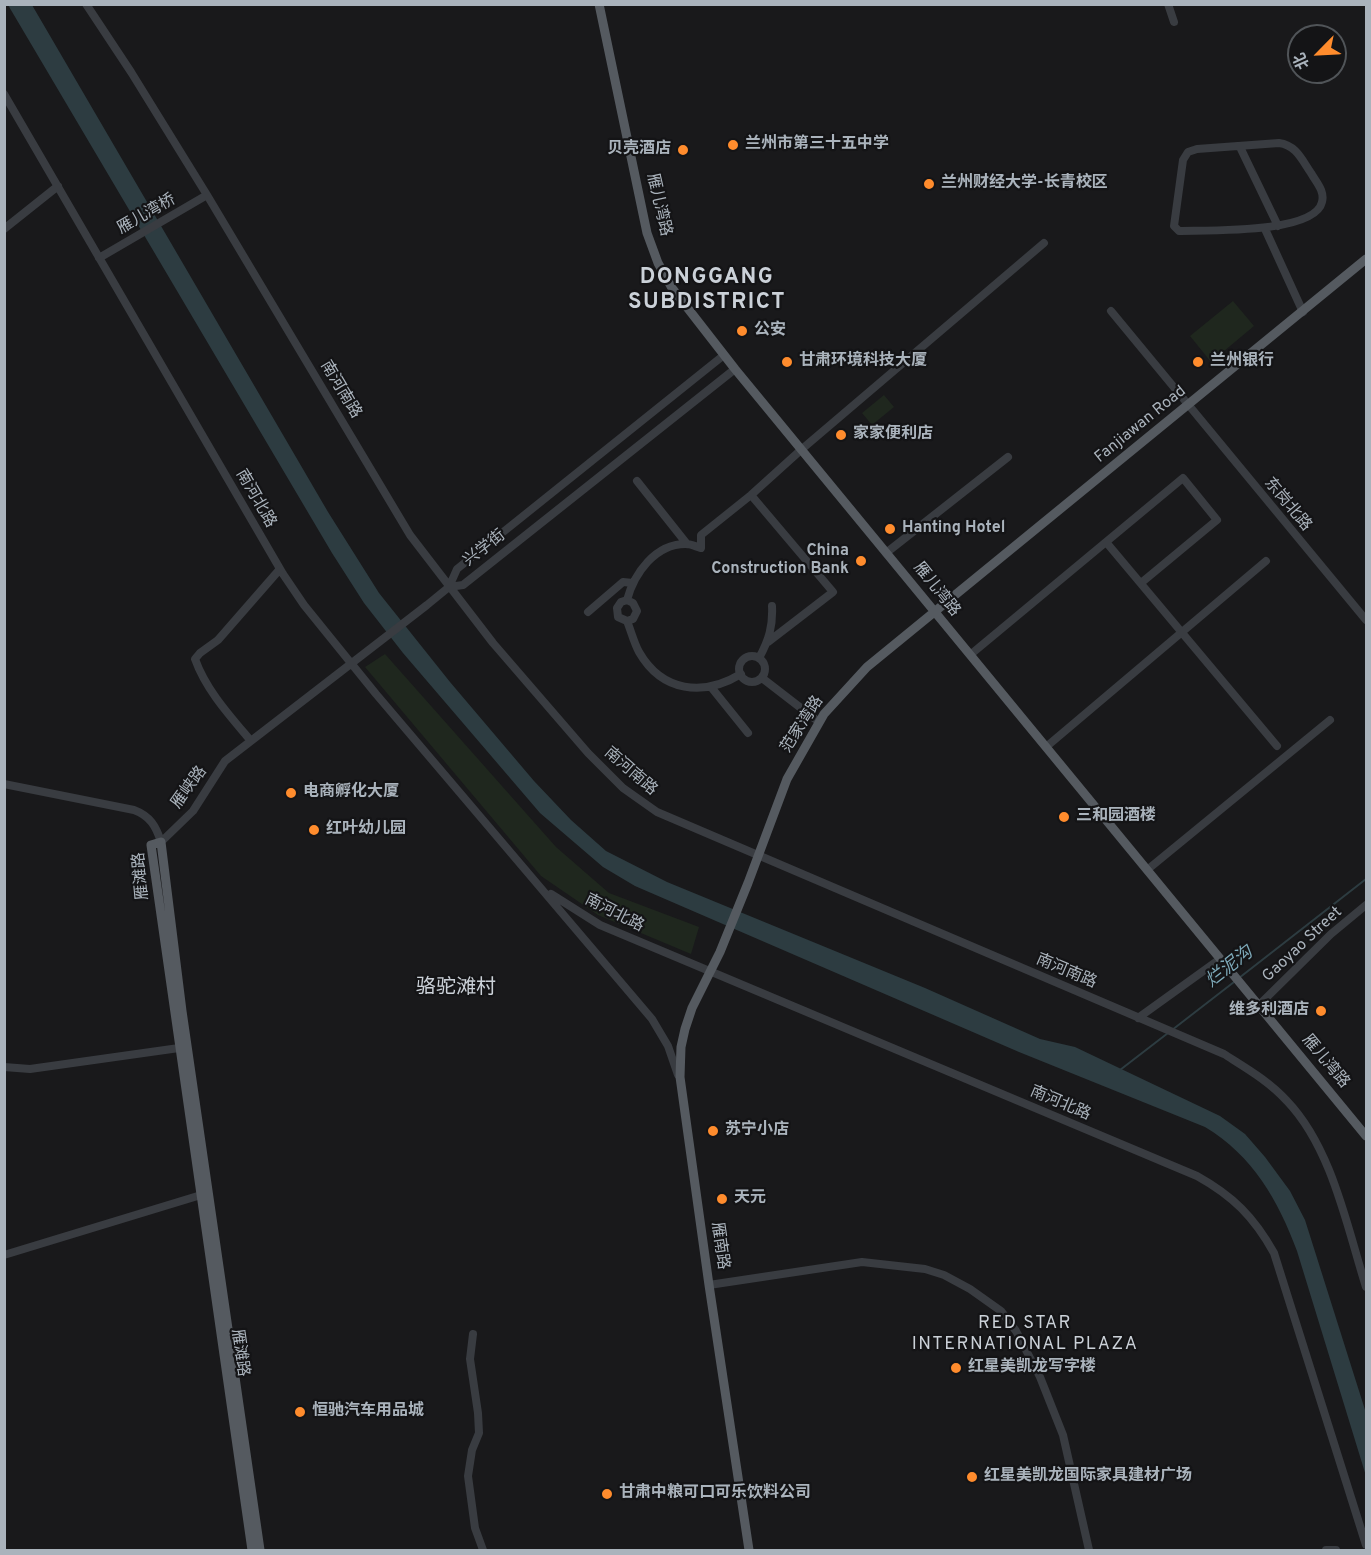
<!DOCTYPE html>
<meta charset="utf-8">
<style>
body{margin:0}
#map{position:relative;width:1371px;height:1555px;overflow:hidden;background:#19191b;font-family:Overpass,"Noto Sans SC",sans-serif}
canvas{display:block}
.frame{position:absolute;inset:0;border:6px solid #aab3bc;pointer-events:none}
.north{position:absolute;left:1287px;top:24px;width:60px;height:60px;box-sizing:border-box;background:#141416;border:2px solid #505458;border-radius:50%;rotate:246deg;font-size:16px;font-weight:700;line-height:24px;text-align:center;color:#aab3bc}
.north::after{content:'';display:block;margin:auto;width:21px;height:27px;background:#ff8c2d;clip-path:polygon(50% 0,100% 100%,50% 72%,0 100%)}
</style>
<div id="map">
<canvas width="1371" height="1555"></canvas>
<div class="frame"></div>
<div class="north">北</div>
</div>
<script>
const g = document.querySelector('canvas').getContext('2d');
g.lineJoin = 'round';
function fill(path, color) { g.fillStyle = color; g.fill(path, 'evenodd'); }
function trace(path, color, width, dash) { g.strokeStyle = color; g.lineWidth = width; g.lineCap = dash ? 'butt' : 'round'; g.setLineDash(dash || []); g.stroke(path); }
function drawText(font, color, halo, rows, align = 'center') {
  g.font = font + ' Overpass,"Noto Sans SC",sans-serif'; g.lineWidth = 4.5; g.setLineDash([]); g.textBaseline = 'middle'; g.strokeStyle = halo; g.fillStyle = color; for (const [text, x, y, turn = 0] of rows) {
    g.save(); g.translate(x, y); g.rotate((+turn || 0) * Math.PI / 180); g.textAlign = isNaN(turn) ? turn : align; if (halo) g.strokeText(text, 0, 0); g.fillText(text, 0, 0); g.restore();
  }
}
fill(new Path2D(`
 M1233 301 1254 326 1211 362 1190 336Z
 M884 395 894 407 872 425 862 413Z
 M385 654 556 847 609 893 699 927 691 954 598 915 541 876 365 667Z`), '#1f271e');
fill(new Path2D(`
 M8 5H32L328 512 379 593 450 682 534 781 571 820 606 851 667 882 925 988 1040 1039 1075 1047 1220 1116 1245 1134 1265 1157 1290 1191 1305 1220 1366 1413V1476L1297 1251C1278 1200 1253 1156 1205 1127L1019 1052 635 886 603 867 540 813 403 653 364 603 332 553Z`), '#2d3c41');
trace(new Path2D(`
 M1239 978 1366 879
 M1172 1030 1234 982
 M1120 1070 1168 1033`), '#2d3c41', 2);
trace(new Path2D(`
 M86 4 131 72 207 195 410 535 493 643 588 753 623 788 657 812 1224 1054C1246 1068 1269 1081 1287 1101 1332 1148 1347 1227 1366 1287
 M1168 4 1174 22
 M4 94 283 574 304 605 376 694 652 1019 668 1046 678 1075
 M1279 143C1296 145 1302 160 1311 173 1316 182 1325 191 1322 202 1315 234 1206 230 1179 231L1174 226 1183 160 1188 152 1197 149Z
 M1240 147 1278 226
 M4 229 58 186
 M1265 229 1303 312
 M99 258 207 195
 M1111 311 1366 620
 M637 481 687 544
 M751 495 833 592 768 642
 M1106 542 1277 746
 M886 553 1008 457
 M449 587 463 585 735 369
 M627 600 633 603 637 611 633 619 627 621 618 617 617 608 621 602 627 600C634 574 655 543 687 544 691 544 697 547 701 548V535L751 495 802 449 1044 243
 M588 612 623 582 633 583
 M627 621C631 631 634 643 639 652 662 692 703 697 741 674
 M970 655 1183 478 1217 520 1141 583
 M739 669a13 13 0 1 1 26 0a13 13 0 1 1-26 0Z
 M759 658C769 640 773 626 772 606
 M762 678 819 722
 M711 687 748 733
 M251 741C230 716 206 690 195 659L200 653 218 640 280 569
 M1046 747 1266 561
 M4 784 134 810C150 816 156 826 161 842L193 811 225 761 427 605 449 587 457 569 724 355
 M1147 870 1330 720
 M551 894 600 925 1197 1176C1233 1196 1254 1217 1274 1253L1366 1545
 M1259 1005 1331 934 1366 905
 M1138 1018 1220 959
 M4 1067 30 1069 179 1048
 M4 1255 201 1195
 M709 1285 862 1262 925 1269 944 1275 970 1289 1001 1311 1016 1331 1040 1377 1063 1435 1089 1550
 M473 1334 470 1359 478 1413 479 1433 472 1450 468 1476 475 1528 483 1550
 M1326 1550H1336`), '#393c41', 8);
trace(new Path2D(`
 M599 4 647 233 658 263 672 288 735 369 1366 1136
 M252 1550 151 845 161 842 182 1011 260 1550
 M749 1550 709 1285 680 1077 681 1047 685 1029 692 1008 720 952 748 883 787 779 824 714 867 667 1366 259`), '#555a60', 9);
for (const [x, y, r, color] of [
 [733,145,6,"#ff8c2d"],
 [683,150,6,"#ff8c2d"],
 [929,184,6,"#ff8c2d"],
 [742,331,6,"#ff8c2d"],
 [787,362,6,"#ff8c2d"],
 [1198,362,6,"#ff8c2d"],
 [841,435,6,"#ff8c2d"],
 [890,529,6,"#ff8c2d"],
 [861,561,6,"#ff8c2d"],
 [291,793,6,"#ff8c2d"],
 [1064,817,6,"#ff8c2d"],
 [314,830,6,"#ff8c2d"],
 [1321,1011,6,"#ff8c2d"],
 [713,1131,6,"#ff8c2d"],
 [722,1199,6,"#ff8c2d"],
 [956,1368,6,"#ff8c2d"],
 [300,1412,6,"#ff8c2d"],
 [972,1477,6,"#ff8c2d"],
 [607,1494,6,"#ff8c2d"]
]) { const dot = new Path2D(); dot.arc(x, y, r, 0, 2 * Math.PI); g.fillStyle = color; g.fill(dot); trace(dot, '#141416', 2); }
drawText('bold 16px', '#aab3bc', '#141416', [
 ["兰州市第三十五中学",745,145],
 ["贝壳酒店",671,150,"right"],
 ["兰州财经大学-长青校区",941,184],
 ["公安",754,331],
 ["甘肃环境科技大厦",799,362],
 ["兰州银行",1210,362],
 ["家家便利店",853,435],
 ["Hanting Hotel",902,529],
 ["China",849,552,"right"],
 ["Construction Bank",849,570,"right"],
 ["电商孵化大厦",303,793],
 ["三和园酒楼",1076,817],
 ["红叶幼儿园",326,830],
 ["维多利酒店",1309,1011,"right"],
 ["苏宁小店",725,1131],
 ["天元",734,1199],
 ["红星美凯龙写字楼",968,1368],
 ["恒驰汽车用品城",312,1412],
 ["红星美凯龙国际家具建材广场",984,1477],
 ["甘肃中粮可口可乐饮料公司",619,1494]
], 'left');
drawText('16px', '#aab3bc', '#141416', [
 ["雁儿湾路",658,205,77],
 ["雁儿湾桥",147,215,-30],
 ["南河南路",340,390,59],
 ["Fanjiawan Road",1141,425,-39],
 ["南河北路",255,499,60],
 ["东岗北路",1287,505,50],
 ["兴学街",485,549,-38],
 ["雁儿湾路",936,590,51],
 ["范家湾路",803,725,-57],
 ["南河南路",630,772,41],
 ["雁峡路",190,788,-54],
 ["雁滩路",142,876,-95],
 ["南河北路",614,914,27],
 ["Gaoyao Street",1303,945,-43],
 ["南河南路",1066,972,23],
 ["雁儿湾路",1325,1062,50],
 ["南河北路",1060,1104,23],
 ["雁南路",719,1246,82],
 ["雁滩路",239,1353,82]
]);
drawText('italic 18px', '#7eaaba', '#141416', [
 ["烂泥沟",1230,968,-38]
]);
g.letterSpacing = '1.5px';
drawText('18px', '#cbd1d8', '#141416', [
 ["RED STAR",1025,1324],
 ["INTERNATIONAL PLAZA",1025,1345]
]);
g.letterSpacing = '0px';
drawText('20px', '#cbd1d8', '#141416', [
 ["骆驼滩村",456,989]
]);
g.letterSpacing = '1.5px';
drawText('bold 22px', '#cbd1d8', '#141416', [
 ["DONGGANG",707,279],
 ["SUBDISTRICT",707,304]
]);
g.letterSpacing = '0px';
</script>
